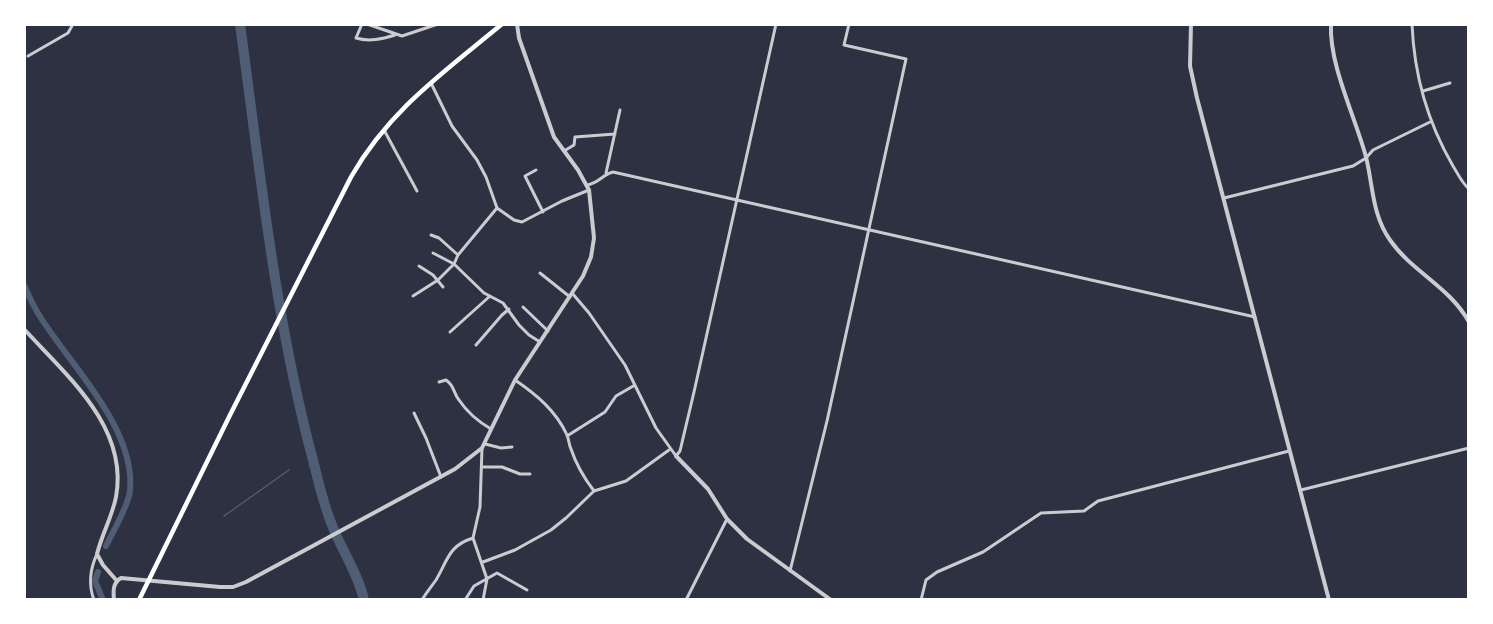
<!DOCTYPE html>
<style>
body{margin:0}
#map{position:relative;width:1493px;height:624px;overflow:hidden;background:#2d3142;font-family:Manrope,sans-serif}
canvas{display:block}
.frame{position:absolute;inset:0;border:26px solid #fff;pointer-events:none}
</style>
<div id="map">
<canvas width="1493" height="624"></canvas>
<div class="frame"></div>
</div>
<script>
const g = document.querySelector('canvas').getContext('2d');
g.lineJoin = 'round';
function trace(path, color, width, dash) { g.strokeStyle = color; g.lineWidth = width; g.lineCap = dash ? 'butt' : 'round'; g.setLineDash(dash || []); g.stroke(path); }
trace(new Path2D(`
 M309 466 314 464
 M224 516 289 470`), '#4f5d75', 1.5);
trace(new Path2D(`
 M24 285C29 296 34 308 41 318 72 367 136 429 130 491 129 504 113 532 106 546
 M98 572 95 581 103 600`), '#4f5d75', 6);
trace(new Path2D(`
 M240 24C260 171 275 320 314 464 319 484 324 506 332 525 342 551 358 573 364 600`), '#4f5d75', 10);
trace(new Path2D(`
 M362 24 356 38C369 42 382 39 395 35
 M367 24 402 36 438 24
 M1412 24C1414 74 1428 123 1453 166 1458 174 1462 183 1469 189
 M28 56 68 33 73 24
 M431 83 452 126 477 160 486 177 497 208 514 220 522 222 562 201 589 190
 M1423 91 1450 83
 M384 130 417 191
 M564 151 574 145 575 137 615 134
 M536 170 525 176 543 212
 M606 173 620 110
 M587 185C598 184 603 174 613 172L1255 317
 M1224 198 1353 166 1366 158 1373 150 1430 122
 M497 208 458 255 454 264 484 293 503 303 519 325 529 335 540 342
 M431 235 439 238 458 255
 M419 266 433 275 443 287
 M540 273 570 297
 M572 293 589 313 625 365 656 428 676 456 680 451 694 392 776 24
 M413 296 438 280 454 264 433 253
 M523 307 548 331
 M450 332 490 296
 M476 345 502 315 509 309
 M515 380C537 395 556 411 567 435 569 440 569 445 571 449 576 464 584 478 594 491
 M439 382 446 380C455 386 453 393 459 400 467 412 479 422 491 429
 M414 413 426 438 441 477
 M567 436 605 412 616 396 635 385
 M485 444 501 448 512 447
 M482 448 480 507 473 538 487 579 483 600
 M482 467H502L520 474H530
 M1301 490 1469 448
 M483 562 515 550 551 530 566 518 594 491 626 481 669 450
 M790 571 827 421 906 59 844 45 849 24
 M94 600C88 584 90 569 97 554
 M422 600C426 593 431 587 436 580 448 560 448 546 473 538
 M465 600 474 586 497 573 527 590
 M686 600 727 519
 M921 600 926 580 937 572 983 552 1041 513 1084 511 1098 501 1289 451`), '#caccd0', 3);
trace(new Path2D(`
 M1191 24 1190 66 1197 98 1329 600
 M1331 24C1329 65 1355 116 1366 157 1373 185 1372 215 1390 240 1412 272 1449 286 1469 322
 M24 329C66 375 129 427 116 497 112 517 102 534 97 554L103 565 117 581
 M676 456 708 489 727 519 747 539 831 600
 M114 600C113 590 113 583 121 578L220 587H233L246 582 455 469 482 448 515 380 583 276 591 257 594 238 589 190 578 170 554 137 519 38 517 24`), '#caccd0', 4);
trace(new Path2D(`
 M139 600 230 415 351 177C389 110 444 72 502 24`), '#fff', 4.5);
</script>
